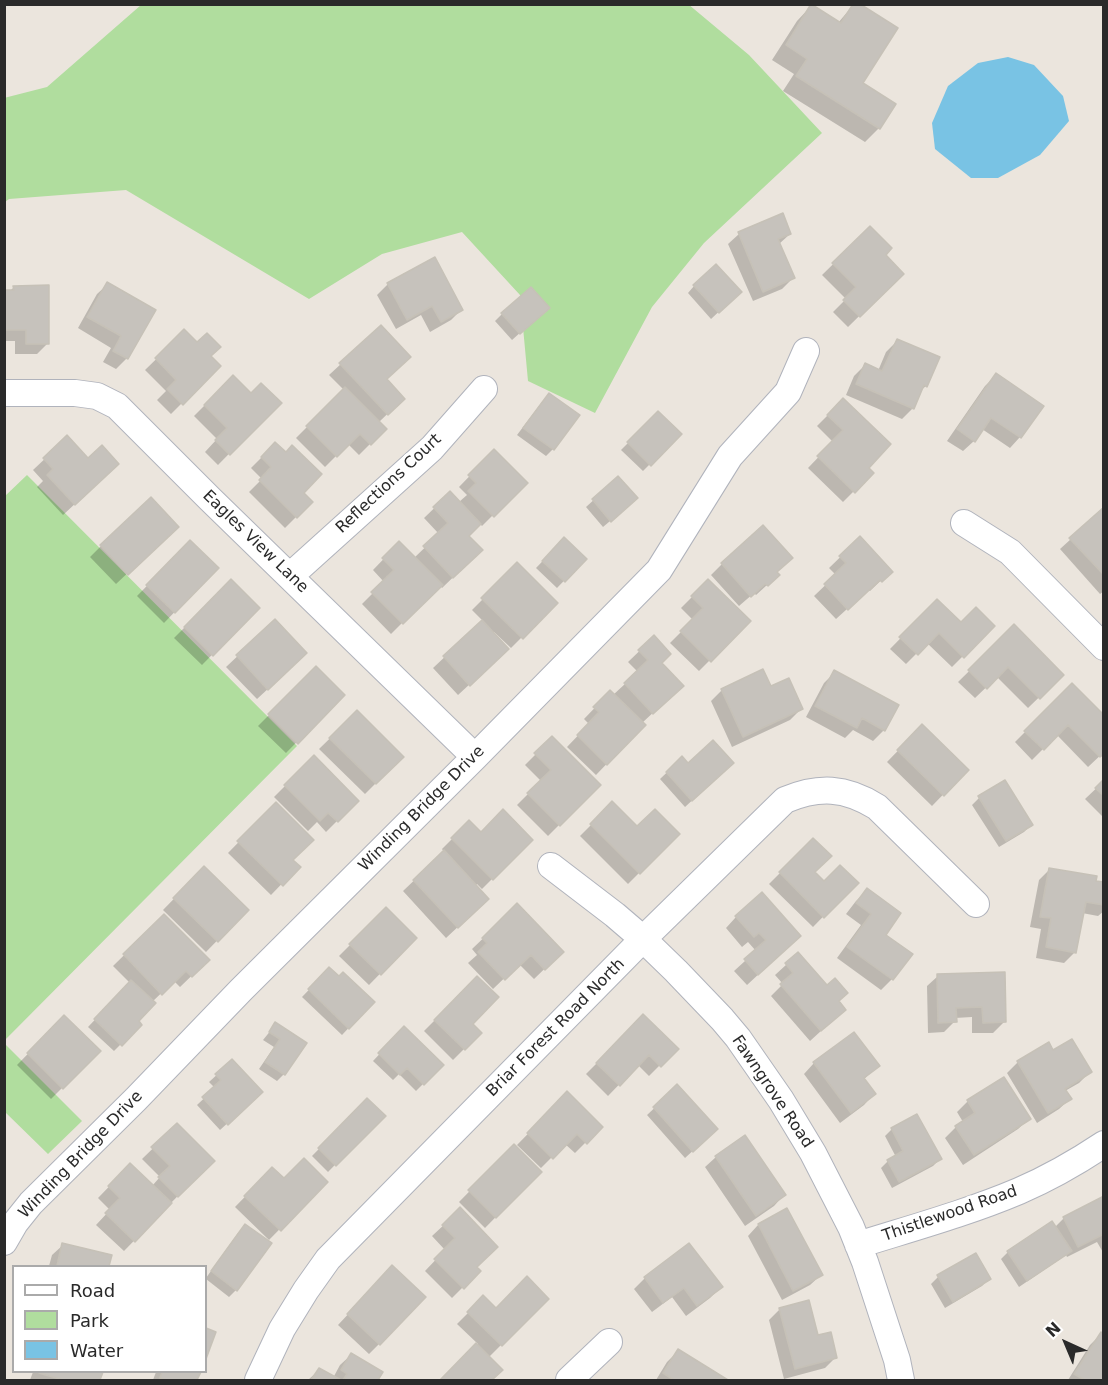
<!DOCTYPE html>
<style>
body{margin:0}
#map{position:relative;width:1108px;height:1385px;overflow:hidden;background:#ebe5dd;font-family:"DejaVu Sans",sans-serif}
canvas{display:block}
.frame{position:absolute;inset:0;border:6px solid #2a2a2a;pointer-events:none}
.legend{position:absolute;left:12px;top:1265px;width:195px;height:108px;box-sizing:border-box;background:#fff;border:2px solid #aaa;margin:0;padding:8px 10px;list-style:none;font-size:18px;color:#2a2a2a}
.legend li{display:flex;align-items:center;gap:12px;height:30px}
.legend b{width:30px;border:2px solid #aaa}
.north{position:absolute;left:1036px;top:1313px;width:60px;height:60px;-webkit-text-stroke:4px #fff;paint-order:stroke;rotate:316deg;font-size:16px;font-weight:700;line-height:24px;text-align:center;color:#2a2a2a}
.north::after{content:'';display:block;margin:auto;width:21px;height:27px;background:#2a2a2a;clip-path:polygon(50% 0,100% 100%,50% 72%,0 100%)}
</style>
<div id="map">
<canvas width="1108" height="1385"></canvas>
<div class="frame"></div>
<ul class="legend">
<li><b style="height:8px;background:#fff"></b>Road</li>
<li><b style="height:16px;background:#b0dd9e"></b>Park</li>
<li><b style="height:16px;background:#79c3e4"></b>Water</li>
</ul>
<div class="north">N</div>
</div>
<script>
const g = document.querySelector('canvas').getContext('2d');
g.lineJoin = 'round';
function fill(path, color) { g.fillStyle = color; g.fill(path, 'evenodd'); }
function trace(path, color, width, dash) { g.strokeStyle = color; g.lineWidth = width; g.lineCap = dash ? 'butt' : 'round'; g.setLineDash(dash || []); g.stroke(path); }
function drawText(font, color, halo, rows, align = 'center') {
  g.font = font + ' "DejaVu Sans",sans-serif'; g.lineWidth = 6; g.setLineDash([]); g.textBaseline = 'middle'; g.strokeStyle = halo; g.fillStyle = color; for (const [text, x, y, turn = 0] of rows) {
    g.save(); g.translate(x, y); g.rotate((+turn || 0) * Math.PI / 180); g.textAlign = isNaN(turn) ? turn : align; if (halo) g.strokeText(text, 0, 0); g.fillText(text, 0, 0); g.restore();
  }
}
fill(new Path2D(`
 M688 4 749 55 822 133 704 243 652 307 595 413 528 381 520 295 462 232 382 254 309 299 126 190 9 199 5 202 4 98 47 87 141 5Z
 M27 475 297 746 5 1040 4 497Z
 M5 1044 82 1121 48 1154 5 1112Z`), '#b0dd9e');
fill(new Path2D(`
 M1008 57 1034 65 1063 96 1069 121 1040 155 998 178H971L935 149 932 123 948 86 978 63Z`), '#79c3e4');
fill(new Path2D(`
 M854 4 861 84 879 128 865 142 783 91 794 74 772 60 797 21 811 6 838 23Z
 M870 228 884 255 902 274 848 327 833 312 846 299 822 275Z
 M739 234H790L779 244 793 278 782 289 753 301 728 244Z
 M108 284 154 311 127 358 116 369 103 362 111 348 78 328 97 294Z
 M388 284 461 310 451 320 430 332 421 315 396 329 377 295Z
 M694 286 740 292 711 319 688 293Z
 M14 287 48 343 37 354H15V341H4V291H10Z
 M502 314H541L512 340 495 321Z
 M381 327 385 380 403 399 379 422 385 429 359 455 348 444 325 467 296 438 344 390 329 375Z
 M184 332 219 366 171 414 157 400 166 391 145 370Z
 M897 341 926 386 919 392 913 408 902 419 846 395 854 376 865 365 878 371 886 352Z
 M996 375 1020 437 1010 448 982 429 974 441 963 451 947 441 985 386Z
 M233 377 251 395 279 403 218 465 205 452 217 439 194 416Z
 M549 395 578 416 553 449 546 456 517 435 542 402Z
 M843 400 866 468 872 473 843 502 808 468 833 442 817 426Z
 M658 413 680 434 643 471 621 450Z
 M67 438 88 460 106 475 63 515 37 487 43 481 33 470Z
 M275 444 302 493 311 502 285 528 249 492 262 479 251 468Z
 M494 451 525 483 482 526 480 524 467 536 470 561 442 588 440 585 391 634 362 604 384 582 373 570 399 543 414 558 439 534 424 518 450 493 459 502 467 495 459 487Z
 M618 478 629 505 603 527 586 507Z
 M1104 509V591L1100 594 1060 549Z
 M166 537 116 584 90 557 101 546Z
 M860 538 891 571 870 591 868 590 836 619 814 596 836 575 829 568Z
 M564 539 585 559 557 588 536 568Z
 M190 542 217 568 164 623 137 596Z
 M722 564 778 575 756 595 754 593 739 606 711 575Z
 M517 565 556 603 511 648 494 632 492 634 496 660 458 695 433 668 483 621 472 610Z
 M231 581 258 608 202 665 174 638Z
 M708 581 749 621 699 671 670 643 693 620 681 608Z
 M937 601 961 624 993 626 952 667 927 643 906 664 890 649Z
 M275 621 295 664 257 699 226 667Z
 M1014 627 1062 675 1028 708 997 677 975 698 958 682Z
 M654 637 671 696 642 723 644 725 596 775 567 747 589 724 584 719 610 692 613 695 638 672 628 662Z
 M316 668 343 695 286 753 258 726Z
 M835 672 884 730 873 741 853 730 845 738 806 717 824 683Z
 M1072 685 1104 752 1088 767 1057 735 1032 760 1015 742Z
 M770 688 801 709 790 720 732 747 711 701 722 690Z
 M357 712 402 757 365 794 319 749Z
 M922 726 967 770 932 806 887 762Z
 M552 738 599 785 548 836 517 805 541 781 525 765Z
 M314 757 357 801 326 832 317 822 308 831 274 797Z
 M682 758 688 765 725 770 685 807 660 779Z
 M1104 781V818L1085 799Z
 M979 798 1031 825 1024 832 999 847 972 805Z
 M276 804 291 860 298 867 271 895 228 853Z
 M612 804 637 829 678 834 628 884 580 836Z
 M469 822 481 834 531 840 482 889 477 884 475 886 476 910 446 938 403 891 444 852 442 849Z
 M813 840V872L824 883H856L813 927 769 884Z
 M204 868 247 910 206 952 163 910Z
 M1050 869 1104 884V911L1098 916 1082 913 1075 952 1064 963 1036 958 1041 929 1030 927 1039 880Z
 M867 890 884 935 910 954 892 979 881 990 837 958 861 925 846 914 856 901Z
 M517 906 562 952 534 979 519 964 493 989 468 963 477 955 472 949Z
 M386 909 415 938 369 985 339 956Z
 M164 916 208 960 180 987 174 981 152 1002 136 1021 140 1025 114 1051 88 1027 130 983 113 966Z
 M736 917 788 947 747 985 734 971 756 951 748 942 742 947 726 928Z
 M798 954 837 1002 833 1020 810 1041 771 996 783 984 775 975Z
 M329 969 373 1002 342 1035 302 997Z
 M938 976 1004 1022 993 1033H972V1017L955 1018V1021L944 1032 928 1033 927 986Z
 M477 978 470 1024 480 1033 453 1060 424 1031Z
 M64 1017 99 1051 51 1099 17 1065Z
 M643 1017 676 1049 649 1076 638 1065 608 1096 586 1074Z
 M276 1024 305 1043 284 1074 277 1081 259 1069 274 1047 263 1040Z
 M404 1028 442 1065 416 1091 399 1074 393 1080 373 1061Z
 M1053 1052 1090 1072 1079 1083 1065 1091 1070 1099 1059 1109 1037 1123 1007 1073 1018 1062Z
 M232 1061 254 1099 220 1130 197 1105 215 1088 209 1082Z
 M814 1063 878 1066 864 1079 874 1094 864 1105 840 1123 804 1074Z
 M1003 1079 1029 1119 1018 1129 963 1165 945 1138 956 1127 963 1122 957 1112 968 1101Z
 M677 1087 709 1136 685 1158 647 1115Z
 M567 1094 601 1127 575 1153 565 1144 541 1168 517 1145Z
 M367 1100 383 1116 328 1172 312 1156Z
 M917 1116 940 1159 933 1166 892 1188 881 1168 888 1161 896 1157 885 1136 892 1129Z
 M177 1125 212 1161 124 1251 96 1225 110 1210 98 1198 130 1165 152 1186 160 1177 142 1159Z
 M514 1146 540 1172 485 1228 459 1202Z
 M716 1157 784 1195 774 1206 745 1226 705 1167Z
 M272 1169 284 1180 326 1182 269 1240 235 1207Z
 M1104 1198V1254L1097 1242 1067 1257 1066 1255 1019 1287 1001 1259 1008 1252 1052 1223 1055 1227 1064 1218Z
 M460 1210 475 1267 479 1271 452 1298 425 1271 445 1250 432 1236Z
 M758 1225 821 1275 810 1285 782 1300 748 1236Z
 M245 1226 236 1290 229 1297 206 1279V1278L238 1233Z
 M63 1245 110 1256 108 1266H49L52 1255Z
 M689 1245 721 1287 710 1298 686 1316 672 1297 652 1312 634 1289 645 1278Z
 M975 1255 989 1279 982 1286 945 1308 931 1284 938 1277Z
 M382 1278 379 1344 369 1354 338 1325Z
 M483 1298 496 1310 547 1299 488 1358 501 1370 490 1380H442L478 1344 457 1324Z
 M780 1309 817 1337 835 1358 825 1368 784 1379 769 1320Z
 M1101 1334 1104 1336V1380H1068L1090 1345Z
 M678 1351 725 1380H656L667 1362Z
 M351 1355 381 1372 376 1380H308L319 1370 333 1378 340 1365Z
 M33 1372H101L99 1380H30Z
 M156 1372H199L196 1380H153Z`), '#0003');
const building = new Path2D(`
 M811 4 841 23 853 4H860L898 28 863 83 896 104 880 129 796 76 807 59 786 45Z
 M783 213 791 234 778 239 795 278 763 292 738 232Z
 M870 226 892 248 886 255 904 274 860 317 843 300 856 287 832 263Z
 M435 257 463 310 441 322 432 306 407 320 387 283Z
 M716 264 742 292 719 313 693 285Z
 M107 282 156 310 128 359 113 351 121 336 87 317Z
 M49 285V344H26V330H4V290H14L13 286Z
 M531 287 550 308 520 334 501 313Z
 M381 325 411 357 387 379 405 399 388 415 339 363Z
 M184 329 197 342 207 333 221 347 211 356 221 366 183 405 167 389 176 380 155 358Z
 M897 339 940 357 927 387 924 385 914 409 856 384 865 363 882 371Z
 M996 373 1044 406 1021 438 991 418 975 442 957 429Z
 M233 375 251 393 261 383 282 403 230 455 215 440 227 428 204 405Z
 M345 387 387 429 371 445 360 434 337 457 306 426Z
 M549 393 580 415 554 450 523 428Z
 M843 398 891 444 869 468 874 473 855 493 817 456 843 430 827 415Z
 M658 411 682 434 651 466 627 442Z
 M67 435 88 458 102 445 119 464 75 505 47 475 53 469 43 458Z
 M275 442 286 452 292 445 322 474 304 493 313 502 297 518 259 480 271 467 261 457Z
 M494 449 528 483 494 517 468 491 476 483 468 475Z
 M618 476 638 498 611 522 592 499Z
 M450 491 481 524 469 536 483 550 453 578 423 546 448 523 433 507Z
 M151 497 179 527 128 575 100 545Z
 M1104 507V575L1069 538Z
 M763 525 793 558 777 572 780 575 768 586 765 584 751 597 721 563Z
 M860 536 893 572 882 582 880 580 848 610 824 584 846 563 839 556Z
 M564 537 587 559 565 582 542 561Z
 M190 540 219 568 175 613 146 585Z
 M399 541 443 585 403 624 371 592 394 570 382 558Z
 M517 562 558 603 523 639 481 598Z
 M231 579 260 608 213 656 184 627Z
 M708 579 751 621 711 662 680 631 703 608 691 596Z
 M937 599 961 622 976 607 995 626 964 658 939 633 918 655 899 637Z
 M275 619 307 653 268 690 236 655Z
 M482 620 509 649 470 686 443 656Z
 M1014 624 1064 675 1040 699 1008 667 987 689 968 670Z
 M654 635 671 654 662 663 684 686 653 714 624 683 648 660 638 650Z
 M316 666 345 695 298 744 268 714Z
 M763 669 771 686 789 678 803 709 743 737 721 689Z
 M834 670 899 705 885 731 862 718 857 728 815 706Z
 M1072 683 1104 715V754L1100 757 1068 725 1044 750 1024 731Z
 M610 690 646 725 607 765 577 735 599 712 593 707Z
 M357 710 404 757 376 784 329 738Z
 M922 724 969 770 944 796 897 750Z
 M552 736 601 785 560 826 527 793 551 770 534 753Z
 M713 740 734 763 692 801 666 772 682 756 688 763Z
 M314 755 359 801 338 822 328 813 320 821 284 785Z
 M1104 779V796L1095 788Z
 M1005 780 1033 825 1006 841 978 796Z
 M612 801 637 826 655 809 680 834 640 874 590 824Z
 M276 802 314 840 293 860 301 867 283 886 237 841Z
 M503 809 533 840 493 880 451 838 469 820 481 832Z
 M813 838 832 856 815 872 824 881 840 865 859 883 824 918 779 872Z
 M444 850 489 899 458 928 413 880Z
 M204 866 249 910 218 942 173 898Z
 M1049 868 1097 876 1096 881 1104 882V905L1086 902 1076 953 1046 947 1051 918 1040 917Z
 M867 888 901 913 886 935 913 954 893 980 847 947 871 914 856 903Z
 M762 892 801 936 758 975 744 959 766 940 759 933 754 937 735 916Z
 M517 903 564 952 545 970 531 955 505 980 478 952 487 943 482 938Z
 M386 907 417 938 381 975 349 944Z
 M164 914 210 960 192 977 186 971 162 995 123 954Z
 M798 952 827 985 835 978 848 993 839 1001 846 1010 821 1031 780 984 793 973 785 963Z
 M329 967 339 976 343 972 375 1002 349 1029 308 989Z
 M1005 972 1006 1022 983 1023 982 1007 956 1008 957 1022 938 1023 937 974Z
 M477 976 499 997 473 1024 482 1033 465 1050 434 1020Z
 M131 980 156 1003 139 1021 142 1025 122 1046 94 1019Z
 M643 1014 679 1049 661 1067 649 1055 620 1086 596 1063Z
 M64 1015 101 1051 63 1089 27 1053Z
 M275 1022 307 1043 285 1075 265 1062 280 1039 269 1032Z
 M404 1026 444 1065 424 1085 407 1068 400 1075 378 1053Z
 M854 1032 880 1066 864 1078 876 1094 851 1113 813 1062Z
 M1072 1039 1092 1072 1065 1089 1072 1099 1048 1113 1017 1061 1049 1042 1053 1050Z
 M232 1059 263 1092 228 1125 202 1097 221 1080 215 1074Z
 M1004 1077 1031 1119 974 1155 955 1126 975 1113 967 1100Z
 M677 1084 718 1129 693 1152 653 1107Z
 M567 1091 603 1127 587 1144 577 1134 553 1159 527 1133Z
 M367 1098 386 1116 336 1166 318 1148Z
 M917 1114 942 1159 899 1182 887 1160 903 1151 891 1128Z
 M177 1123 215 1161 178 1197 158 1177 170 1166 151 1147Z
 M745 1135 786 1195 756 1216 715 1156Z
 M514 1144 542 1172 496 1218 468 1190Z
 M304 1158 328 1182 281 1231 244 1196 272 1167 284 1178Z
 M130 1163 172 1203 135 1242 105 1213 120 1198 108 1186Z
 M1104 1196V1234L1078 1247 1063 1217Z
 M460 1207 498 1247 477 1267 481 1271 464 1289 434 1259 455 1238 442 1225Z
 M787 1208 823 1275 793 1291 758 1224Z
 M1052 1221 1072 1251 1027 1281 1007 1251Z
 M245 1224 272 1243 237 1291 211 1271Z
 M62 1243 112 1255 109 1266H57Z
 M689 1243 723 1287 697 1306 684 1288 663 1303 644 1277Z
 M976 1253 991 1279 953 1302 937 1275Z
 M392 1265 426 1297 380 1345 347 1314Z
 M527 1276 549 1299 502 1346 467 1312 483 1295 496 1308Z
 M809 1300 818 1335 831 1332 837 1358 795 1369 779 1308Z
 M206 1328 216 1332 206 1359Z
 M1101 1332 1104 1334V1380H1085L1074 1374Z
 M476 1343 503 1370 492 1380H440Z
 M678 1349 728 1380H674L663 1373Z
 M351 1353 383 1372 378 1380H343L347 1374 341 1370Z
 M319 1368 341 1380H311Z
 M40 1372H103L100 1380H63L39 1373Z
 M162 1372H201L197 1380H166L160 1378Z`);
fill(building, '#c6c2bc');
trace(building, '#c6c1b7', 1.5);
const minor = new Path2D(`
 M4 393H75L97 396 117 406 210 499 475 757
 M964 523 1010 552 1104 647
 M290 576 432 448 484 389
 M551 866 615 915 643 939 676 971 722 1019 738 1038 781 1100 813 1153 851 1227 865 1262 897 1360 901 1380
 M4 1242 15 1223 31 1203 136 1099 241 990 475 757 659 570 730 456 788 392 806 351
 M858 1245C912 1228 967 1213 1019 1191 1049 1178 1077 1162 1104 1144
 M258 1380 282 1329 306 1290 328 1259 643 939 785 800C819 786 845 787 877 807L976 904
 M569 1380 609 1342`);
trace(minor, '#b0b3bc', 28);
trace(minor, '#fff', 26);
drawText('16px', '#2a2a2a', '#fff', [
 ["Reflections Court",389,484,-43],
 ["Eagles View Lane",255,542,44],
 ["Winding Bridge Drive",422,809,-45],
 ["Briar Forest Road North",556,1028,-45],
 ["Fawngrove Road",772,1092,56],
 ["Winding Bridge Drive",81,1155,-46],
 ["Thistlewood Road",950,1214,-19]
]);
</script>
